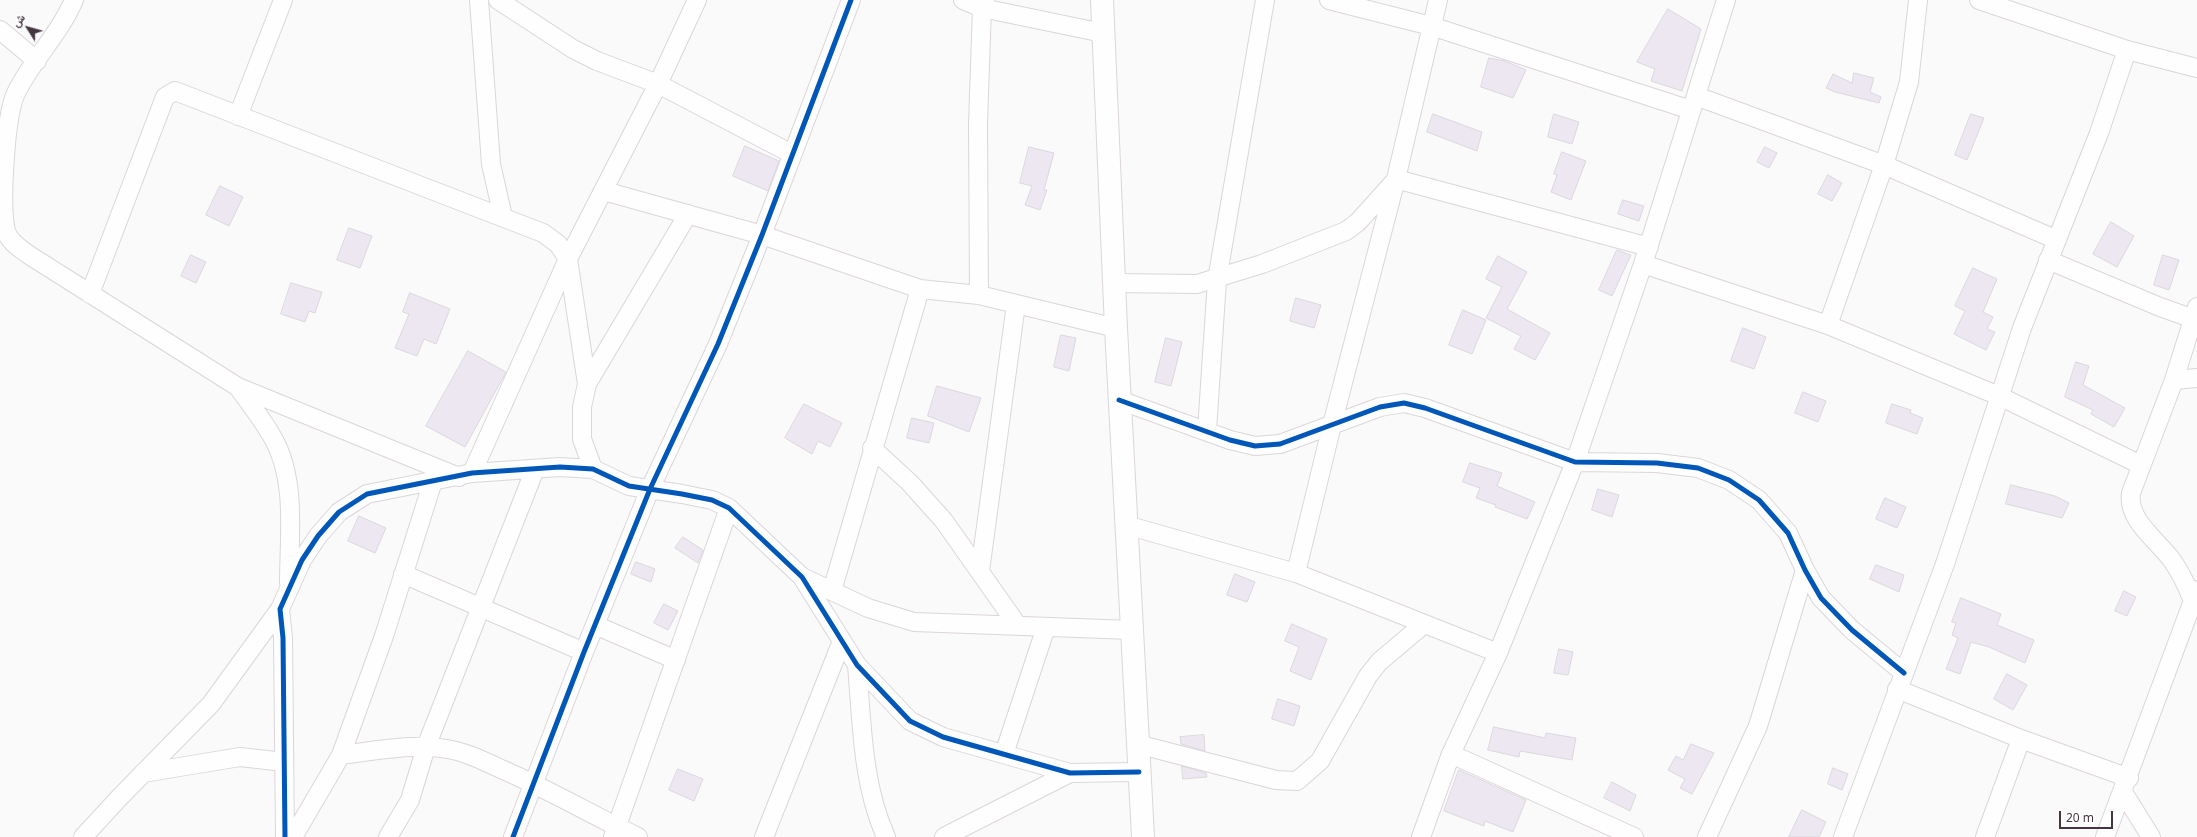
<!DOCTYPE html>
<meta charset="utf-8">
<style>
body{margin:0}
#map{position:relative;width:2197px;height:837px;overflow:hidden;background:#fafafa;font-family:"Noto Sans",Vazirmatn,sans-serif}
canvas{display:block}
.north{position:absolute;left:8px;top:8px;width:40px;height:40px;-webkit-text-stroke:3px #fff;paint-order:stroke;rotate:307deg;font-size:11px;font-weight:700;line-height:16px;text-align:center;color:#443640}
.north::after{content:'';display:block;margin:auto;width:14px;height:18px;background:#443640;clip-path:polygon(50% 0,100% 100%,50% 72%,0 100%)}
.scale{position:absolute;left:2059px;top:811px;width:54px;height:18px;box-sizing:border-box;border:2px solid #443640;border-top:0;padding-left:5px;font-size:12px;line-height:14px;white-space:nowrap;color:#443640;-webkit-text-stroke:3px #fff;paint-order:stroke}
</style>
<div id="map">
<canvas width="2197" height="837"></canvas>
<div class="north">ش</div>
<div class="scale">20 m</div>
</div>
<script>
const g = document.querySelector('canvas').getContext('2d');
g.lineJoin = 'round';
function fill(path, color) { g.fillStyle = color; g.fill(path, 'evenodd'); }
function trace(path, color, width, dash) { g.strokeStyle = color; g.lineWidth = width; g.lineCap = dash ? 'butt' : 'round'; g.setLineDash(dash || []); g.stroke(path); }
const building = new Path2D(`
 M1668 9 1701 29 1682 91 1651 81 1655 69 1637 62Z
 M1489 58 1505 61 1526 70 1513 98 1481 87Z
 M1854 73 1874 78 1870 92 1881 97 1879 103 1835 92 1826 88 1833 74 1852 83Z
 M1433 114 1482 132 1477 151 1427 132Z
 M1554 114 1579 122 1572 144 1548 137Z
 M1971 114 1984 118 1967 160 1955 155Z
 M745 146 779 161 768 191 733 176Z
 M1029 147 1054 153 1044 190H1047L1040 210 1025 205 1032 186 1020 183Z
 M1765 147 1777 153 1769 168 1757 162Z
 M1562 152 1586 161 1571 200 1551 192 1557 175 1554 174Z
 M1828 175 1842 183 1832 201 1818 194Z
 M220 186 243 197 229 226 206 215Z
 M1623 200 1644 206 1639 221 1618 214Z
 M2111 222 2134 236 2117 267 2093 254Z
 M349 228 372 236 360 268 337 260Z
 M1617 250 1631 255 1612 296 1599 290Z
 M191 255 206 262 196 283 181 276Z
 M2163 255 2179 260 2169 290 2154 285Z
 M1498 256 1527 272 1507 309 1550 333 1535 360 1514 349 1521 336 1486 318 1502 287 1486 279Z
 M1973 268 1997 279 1983 312 1993 317 1987 329 1995 332 1986 350 1954 334 1965 311 1955 306Z
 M291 283 322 292 315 313 309 311 305 322 281 314Z
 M410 293 450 309 436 344 424 339 417 356 395 348 409 314 403 312Z
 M1296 298 1321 305 1314 328 1290 321Z
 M1463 310 1486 320 1472 354 1449 345Z
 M1743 328 1766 337 1754 369 1731 361Z
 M1061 335 1076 338 1069 371 1054 367Z
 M1166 338 1182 342 1171 386 1155 382Z
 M468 351 506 372 465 447 426 426Z
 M2076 362 2089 366 2083 385 2125 408 2114 427 2091 414 2093 410 2065 397Z
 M937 386 981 398 969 432 928 416Z
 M1803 392 1826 401 1818 422 1795 413Z
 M804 404 842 423 830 447 818 441 812 454 785 438Z
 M1892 404 1911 410 1910 413 1923 418 1917 434 1886 423Z
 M912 418 934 423 929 443 907 438Z
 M1470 463 1502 473 1497 486 1535 502 1527 519 1495 507 1496 505 1476 498 1480 488 1463 482Z
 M2011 485 2055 496 2069 503 2062 518 2006 504Z
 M1598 489 1619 495 1612 517 1592 510Z
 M1885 498 1906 507 1897 528 1876 519Z
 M359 516 386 528 375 553 348 541Z
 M683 537 703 550 698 563 675 548Z
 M636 562 655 569 651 582 631 574Z
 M1876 565 1904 575 1899 592 1870 579Z
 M1235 574 1255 582 1247 602 1227 595Z
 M2124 591 2136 597 2127 616 2115 611Z
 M1961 598 2001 614 1997 625 2034 640 2025 663 1989 647 1971 642 1960 674 1946 669 1958 638 1952 635 1956 623 1952 622Z
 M664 604 678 611 668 630 654 623Z
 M1292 624 1327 639 1311 680 1290 671 1299 647 1285 641Z
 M1559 649 1573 652 1568 675 1554 673Z
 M2007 674 2027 685 2013 710 1994 699Z
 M1278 699 1300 706 1294 726 1272 719Z
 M1494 727 1545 738 1546 733 1576 738 1572 760 1520 751 1519 757 1488 750Z
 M1204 735 1205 751 1181 744 1180 737Z
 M1691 744 1714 753 1692 794 1680 788 1685 779 1668 770 1676 756 1683 760Z
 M1182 766 1206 773 1207 777 1183 779Z
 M1833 768 1848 774 1842 790 1828 784Z
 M678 769 703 779 694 801 669 790Z
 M1459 770 1526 800 1513 832 1485 821 1484 826 1444 811Z
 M1612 782 1636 795 1630 811 1604 798Z
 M1802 810 1826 822 1819 837H1789Z`);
fill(building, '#ece7f1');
trace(building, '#dad7dd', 1);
const minor = new Path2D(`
 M74 0C59 35 32 60 16 93 5 116 0 207 6 231 9 242 21 249 29 255L238 387 459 477
 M479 0 491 164 503 217
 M498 0 573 49 597 61 658 84 792 154
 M963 0 982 8 1103 33
 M1329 0 1431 26 1691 110
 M1979 0 2127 50 2197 68
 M0 30 37 61
 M1696 96 1884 165 2057 240
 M238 116 283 0
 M1396 179 1649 247
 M604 191 762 235 920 289 979 295 1116 328
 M2048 260 2160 307 2194 319
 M1643 264 1828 325 1999 396 2141 465
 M1114 283 1197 284 1262 264 1346 231 1358 222 1394 182
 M90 294 165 97 175 91 543 233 558 244 568 259 587 384 582 407V439L593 469
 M979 295 978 124 982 8 985 0
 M1828 325 1884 165 1909 82 1918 0
 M2174 380 2197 378
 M587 384 688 214
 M238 387C250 404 263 420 273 438 297 480 289 536 289 583
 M1119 400 1230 440 1255 446 1280 444 1380 407 1404 403 1425 408 1575 462 1657 463 1698 468 1729 480 1759 500 1788 533 1805 570 1821 598 1852 630 1904 673
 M1207 430 1217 280 1265 0
 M872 448 910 483 944 521 1018 626
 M472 473 568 259 658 84 697 0
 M1126 525 1296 573 1498 653
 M980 571 1016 304
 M1296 573 1332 425 1396 179 1438 0
 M403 574 584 652
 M802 577 868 608 914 622 1132 630
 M832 591 920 289
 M2193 601C2187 586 2181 572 2171 559 2156 539 2127 520 2131 493L2174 380 2197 307
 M595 625 676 660
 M857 665C862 723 862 784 886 837
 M1897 689 2021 739 2129 778
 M1137 744 1276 780 1297 781 1320 761 1368 676 1379 662 1424 624
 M1004 754 1046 627
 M1451 754 1634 837
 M341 755C375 751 412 743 447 749 466 752 484 761 501 769 548 789 592 815 638 837
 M143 773 240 757 284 762
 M2123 792 2151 837
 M83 837 119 798 211 704 280 609
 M285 837 283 638 280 609 302 560 318 536 339 512 367 494 472 473 560 467 593 469 629 486 682 494 712 500 729 508 802 577 857 665 910 721 943 737 1070 773 1139 772
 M293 837 341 755 384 636 433 481
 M388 837 410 800 426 747 535 469
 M513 837 584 652 650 489 718 344 762 235 851 0
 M613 837 729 508
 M764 837 842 641
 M944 837 1070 773
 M1421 837 1451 754 1498 653 1575 462 1643 264 1726 0
 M1707 837 1758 726 1805 570
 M1843 837 1945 564 2022 328 2099 133 2127 50
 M1985 837 2021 739
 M2105 837 2197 590`);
const tertiary = new Path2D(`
 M1102 0 1116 328 1143 837`);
trace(minor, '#dcd5da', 20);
trace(tertiary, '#dcd5da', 24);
trace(minor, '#fefefe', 18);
trace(tertiary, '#fefefe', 22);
trace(new Path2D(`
 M1119 400 1230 440 1255 446 1280 444 1380 407 1404 403 1425 408 1575 462 1657 463 1698 468 1729 480 1759 500 1788 533 1805 570 1821 598 1852 630 1904 673
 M285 837 283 638 280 609 302 560 318 536 339 512 367 494 472 473 560 467 593 469 629 486 682 494 712 500 729 508 802 577 857 665 910 721 943 737 1070 773 1139 772
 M513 837 584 652 650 489 718 344 762 235 851 0`), '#0057b8', 5);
</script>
